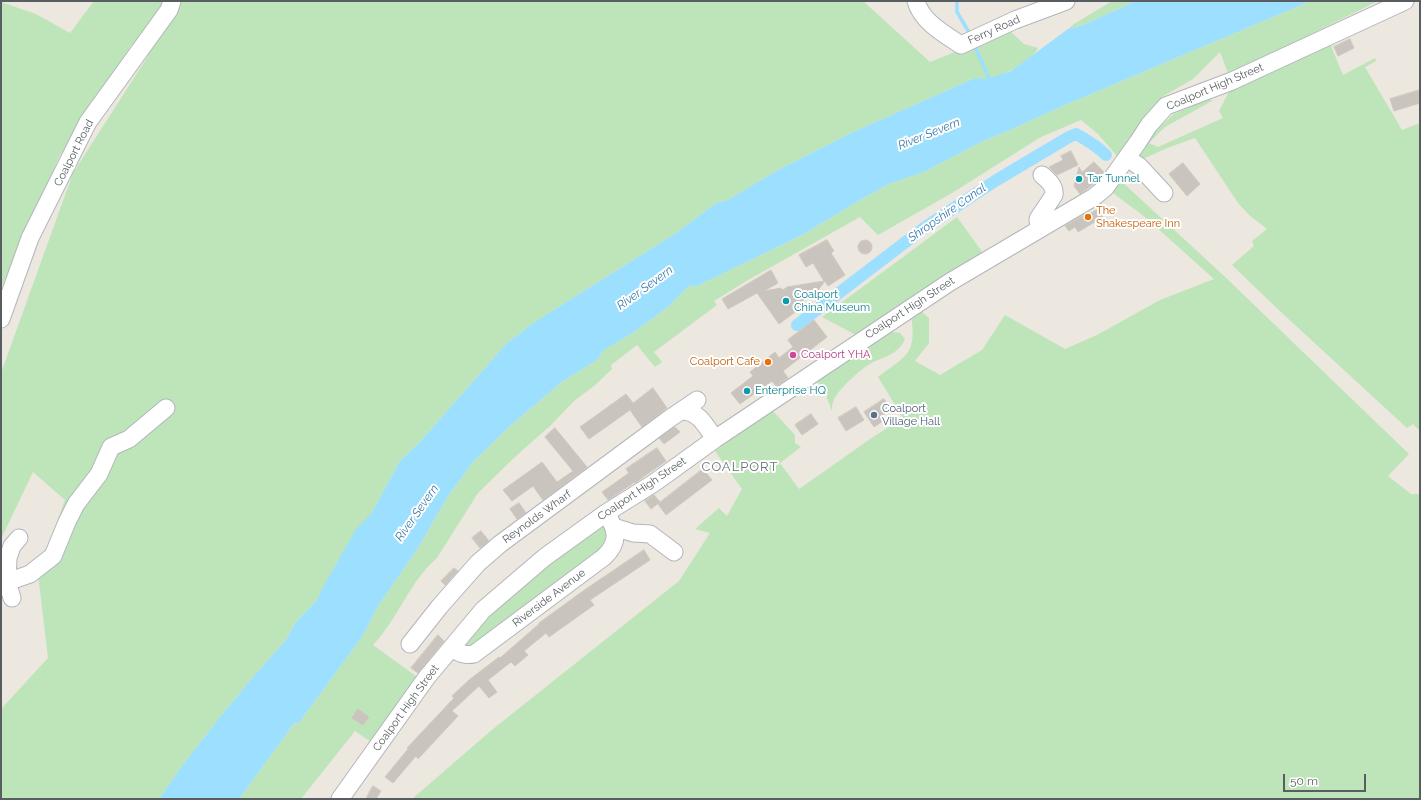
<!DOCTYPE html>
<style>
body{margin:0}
#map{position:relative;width:1421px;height:800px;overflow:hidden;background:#ece7df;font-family:Raleway,sans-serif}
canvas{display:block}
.frame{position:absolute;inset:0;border:2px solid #585d61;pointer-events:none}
.scale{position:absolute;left:1283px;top:774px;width:83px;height:18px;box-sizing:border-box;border:2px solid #585d61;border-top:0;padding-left:5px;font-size:12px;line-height:14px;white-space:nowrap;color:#585d61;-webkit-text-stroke:3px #fff;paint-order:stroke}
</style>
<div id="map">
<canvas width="1421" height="800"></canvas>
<div class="frame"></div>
<div class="scale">50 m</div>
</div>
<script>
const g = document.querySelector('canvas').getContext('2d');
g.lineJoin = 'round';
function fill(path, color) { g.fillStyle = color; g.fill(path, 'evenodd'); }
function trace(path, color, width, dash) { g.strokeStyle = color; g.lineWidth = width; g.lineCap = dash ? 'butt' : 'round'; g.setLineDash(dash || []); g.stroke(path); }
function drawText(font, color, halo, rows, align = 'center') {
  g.font = font + ' Raleway,sans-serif'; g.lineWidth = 4; g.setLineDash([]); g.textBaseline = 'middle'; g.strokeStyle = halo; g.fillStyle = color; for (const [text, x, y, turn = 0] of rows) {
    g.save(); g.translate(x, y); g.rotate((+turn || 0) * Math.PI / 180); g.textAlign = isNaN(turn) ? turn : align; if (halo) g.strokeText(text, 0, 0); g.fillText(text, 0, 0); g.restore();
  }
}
fill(new Path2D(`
 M94 1H863L930 62 1009 30 1024 44 1038 48C1032 61 1002 77 988 79 984 80 979 78 975 78L851 133 778 170 726 201 718 202 673 235 533 323 506 344 419 443 400 461 371 514 337 562 317 600 296 622 285 641 252 678 220 717 182 766 159 799H1V709L48 658 38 574 65 500 33 472 1 539V373L73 173 148 56 132 44 59 157 1 288V2L36 14 70 33Z
 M1112 1H1136L1083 25 1068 29 1074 24Z
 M1311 1H1378L1293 43 1228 73 1220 52 1193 79 1162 97 1140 124 1117 156 1098 134 1081 120 1041 137 952 193 878 235 860 217 748 280 714 301 717 305 654 352 662 362 655 367 637 345 611 365 612 369 594 386 574 401 551 425 516 456 478 493 437 558C409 582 398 619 373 645L420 679 374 744 355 731 301 799H239L295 722 298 724 362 637 378 606 418 548 448 496 473 462 510 426 563 381 597 360 604 350 634 332 668 307 690 285 695 287 804 234 855 203 889 184 926 171 983 141 1003 133 1065 105Z
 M1329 41 1343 75 1375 58 1376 61 1365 67 1402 130 1420 123V431L1413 424 1407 428 1283 314 1232 265 1254 246 1252 241 1267 229 1249 215 1238 203 1195 138 1167 148 1143 159 1136 152 1147 138 1174 114 1210 98 1212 101 1165 127 1149 143 1158 147 1223 118 1219 111 1231 88Z
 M1120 180 1222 274 1409 454 1388 476 1411 494H1420V799H412L493 729 679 581 710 533 695 529 719 508 727 516 742 489 715 451 772 410 795 435V443L801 447 780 463 799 489 873 437 903 418 878 377C907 355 917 354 911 315L921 311 929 318V343L915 361 940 375 982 350 1005 315 1065 349 1097 335 1160 300 1214 279 1145 217 1113 193Z
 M957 217 983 253 856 335 822 317Z
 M887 331 900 333 905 339C898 356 881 357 868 365 857 373 838 389 833 402 832 404 832 408 832 411L824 390 816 380Z
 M600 525 606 528 610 533 606 546 471 650 463 646 499 602Z`), '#bee5b9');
fill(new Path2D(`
 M1136 1H1311L1065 105 1003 133 983 141 926 171 889 184 855 203 804 234 695 287 690 285 668 307 634 332 604 350 597 360 563 381 510 426 473 462 448 496 418 548 378 606 362 637 298 724 295 722 239 799H159L182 766 220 717 252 678 285 641 296 622 317 600 324 585 356 529 371 514 400 461 419 443 506 344 533 323 673 235 718 202 726 201 778 170 851 133 975 78 987 79 1011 71 1068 29 1083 25Z`), '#9cdfff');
trace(new Path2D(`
 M957 1V12L970 34
 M974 45 990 80`), '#9cdfff', 3.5);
trace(new Path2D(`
 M797 325 924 228 995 181 1069 137 1076 134C1087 140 1097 146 1106 155`), '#9cdfff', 12);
const building = new Path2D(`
 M1350 39 1354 48 1338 56 1334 47Z
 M1420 90V103L1394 111 1390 99Z
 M1071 151 1078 165 1057 175 1049 167 1063 160 1061 156Z
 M1094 162 1104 172 1095 183 1080 194 1074 186 1079 167 1082 172Z
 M1183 163 1200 184 1187 196 1169 174Z
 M1098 209 1103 217 1078 232 1075 227 1069 231 1065 226 1085 214 1086 216Z
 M827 240 834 251 831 253 845 275 828 286 825 281 814 296 802 298 806 304 779 324 757 293 728 309 722 299 771 270 778 283 764 291 781 288 783 290 787 287 824 281 813 263 806 267 799 255Z
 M858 247a7 7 0 1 1 14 0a7 7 0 1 1-14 0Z
 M814 320 827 337 783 371 788 378 776 386 772 381 740 404 731 393 753 376 750 372 775 352 779 358 793 347 788 340Z
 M653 388 667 408 642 427 630 410 589 439 580 427 626 394 633 403Z
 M884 399 891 410 880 417 883 421 874 427 864 412Z
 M856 407 864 420 846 431 838 418Z
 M811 414 818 424 802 435 795 425Z
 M675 427 680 432 664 444 659 438Z
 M555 428 587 467 543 500 533 486 512 501 503 490 542 462 557 482 573 471 545 437Z
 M657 448 666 461 639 480 636 483 635 482 608 500 602 492 629 473 626 469Z
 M703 469 712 480 666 515 658 504Z
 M654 495 660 502 651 509 645 501Z
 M519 503 526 513 517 519 510 509Z
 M481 531 489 541 480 548 472 538Z
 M644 550 650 560 590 600 594 605 549 637 546 633 524 651 528 655 515 666 511 662 488 680 497 692 489 698 479 686 452 711 458 716 418 759 416 756 393 783 385 777 408 749 407 748 454 698 452 696 469 680 499 657 500 658 539 624V623L583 591Z
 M454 568 458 571 445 585 441 581Z
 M438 635 444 641 418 673 411 668Z
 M358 709 369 717 363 725 352 718Z
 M373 786 381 791 376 799H366Z`);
fill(building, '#cac4be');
trace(building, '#d1c8bd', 1);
const minor = new Path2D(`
 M916 1C921 21 944 34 961 45L1015 20 1066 1
 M1127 158 1139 166 1164 193
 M1039 229 1038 219 1054 195C1055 186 1049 181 1042 175
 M1 319 30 238 88 122 169 10 172 1
 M682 411C699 411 706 426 715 439
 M614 527 633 533 650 534 674 552
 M1 583 7 582 30 574 53 556 67 522 76 504 99 474 111 447 129 439 166 408
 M12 598 7 582 8 558 12 546 19 538
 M410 644 440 606 478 563 500 544 669 419 697 400
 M451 648C459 653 465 656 474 654L604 557C620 542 617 530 606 513
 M340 799 427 677 483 610 545 557 606 513 654 483 715 439 950 282 1094 197 1105 188 1138 142 1149 125 1166 106 1232 81 1405 1`);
trace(minor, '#b2b6bb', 19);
trace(minor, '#fff', 17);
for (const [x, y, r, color] of [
 [1079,179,4,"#0f9aa8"],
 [1088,217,4,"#e8710a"],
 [786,301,4,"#0f9aa8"],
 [793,355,4,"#d1479c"],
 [768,362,4,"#e8710a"],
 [747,391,4,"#0f9aa8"],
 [874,415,4,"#5c6f8a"]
]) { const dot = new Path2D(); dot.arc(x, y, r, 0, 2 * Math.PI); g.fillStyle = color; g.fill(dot); trace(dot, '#fff', 1.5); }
drawText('11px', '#585d61', '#fff', [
 ["Ferry Road",994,30,-24],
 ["Coalport High Street",1215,87,-23],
 ["Coalport Road",74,153,-63],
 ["Coalport High Street",910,308,-33],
 ["Coalport High Street",642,489,-34],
 ["Reynolds Wharf",537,517,-36],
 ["Riverside Avenue",549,598,-37],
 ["Coalport High Street",406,708,-54]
]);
drawText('11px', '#0d838f', '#fff', [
 ["Tar Tunnel",1087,179],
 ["Coalport",794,295],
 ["China Museum",794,308],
 ["Enterprise HQ",755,391]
], 'left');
drawText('11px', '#c56008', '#fff', [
 ["The",1096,211],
 ["Shakespeare Inn",1096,224],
 ["Coalport Cafe",760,362,"right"]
], 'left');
drawText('11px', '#b23c85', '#fff', [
 ["Coalport YHA",801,355]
], 'left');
drawText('11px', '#4e5e75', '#fff', [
 ["Coalport",882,409],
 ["Village Hall",882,422]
], 'left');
drawText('italic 12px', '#357bab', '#fff', [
 ["River Severn",929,134,-22],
 ["Shropshire Canal",947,213,-35],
 ["River Severn",645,288,-36],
 ["River Severn",417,513,-55]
]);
g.letterSpacing = '1px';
drawText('13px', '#696f73', '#fff', [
 ["COALPORT",740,467]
]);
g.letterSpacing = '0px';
</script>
